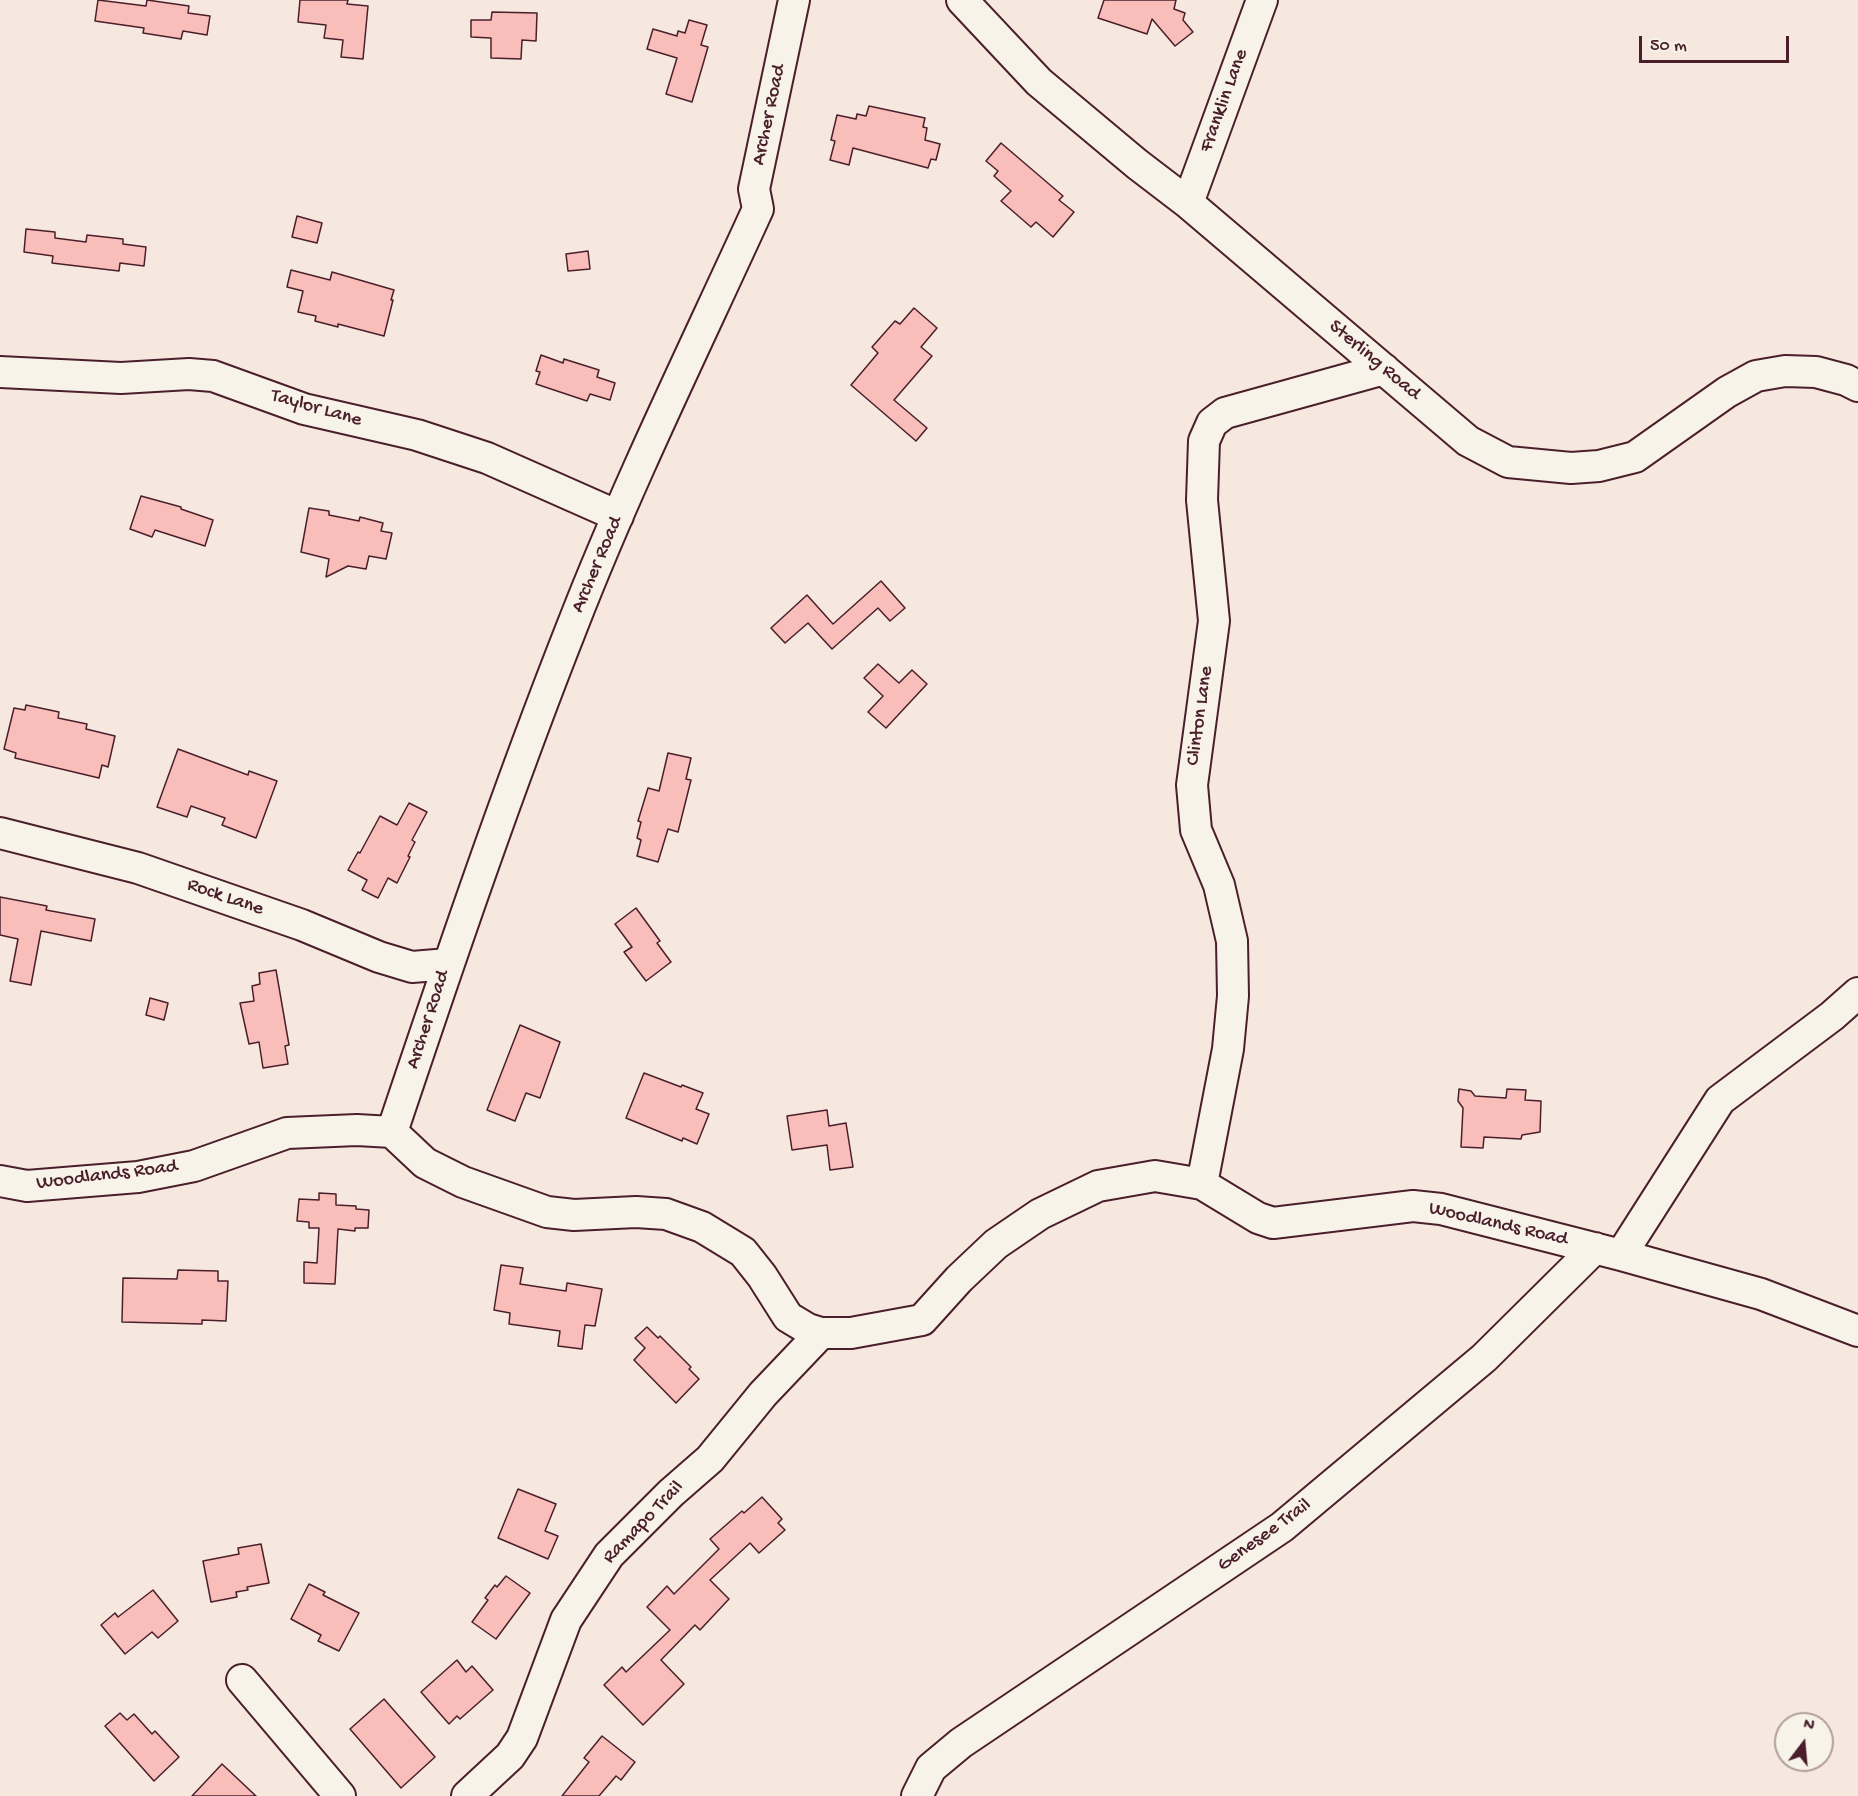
<!DOCTYPE html>
<style>
body{margin:0}
#map{position:relative;width:1858px;height:1796px;overflow:hidden;background:#f7e8df;font-family:"Gochi Hand",sans-serif}
canvas{display:block}
.north{position:absolute;left:1774px;top:1712px;width:60px;height:60px;box-sizing:border-box;background:#f7f3e8;border:2px solid #b29e9c;border-radius:50%;rotate:16deg;font-size:16px;font-weight:700;line-height:24px;text-align:center;color:#4a1f2b}
.north::after{content:'';display:block;margin:auto;width:21px;height:27px;background:#4a1f2b;clip-path:polygon(50% 0,100% 100%,50% 72%,0 100%)}
.scale{position:absolute;left:1639px;top:36px;width:150px;height:27px;box-sizing:border-box;border:3px solid #4a1f2b;border-top:0;padding-left:8px;font-size:18px;line-height:21px;white-space:nowrap;color:#4a1f2b;-webkit-text-stroke:4px #f7f3e8;paint-order:stroke}
</style>
<div id="map">
<canvas width="1858" height="1796"></canvas>
<div class="north">N</div>
<div class="scale">50 m</div>
</div>
<script>
const g = document.querySelector('canvas').getContext('2d');
g.lineJoin = 'round';
function fill(path, color) { g.fillStyle = color; g.fill(path, 'evenodd'); }
function trace(path, color, width, dash) { g.strokeStyle = color; g.lineWidth = width; g.lineCap = dash ? 'butt' : 'round'; g.setLineDash(dash || []); g.stroke(path); }
function drawText(font, color, halo, rows, align = 'center') {
  g.font = font + ' "Gochi Hand",sans-serif'; g.lineWidth = 4.5; g.setLineDash([]); g.textBaseline = 'middle'; g.strokeStyle = halo; g.fillStyle = color; for (const [text, x, y, turn = 0] of rows) {
    g.save(); g.translate(x, y); g.rotate((+turn || 0) * Math.PI / 180); g.textAlign = isNaN(turn) ? turn : align; if (halo) g.strokeText(text, 0, 0); g.fillText(text, 0, 0); g.restore();
  }
}
const building = new Path2D(`
 M98 0 146 6 147 0 189 6 188 13 210 16 207 35 183 31 181 39 143 33 144 28 95 21Z
 M300 0H348L347 4 368 6 363 59 341 57 343 40 324 38 326 25 298 22Z
 M1104 0H1176L1174 9 1185 13 1183 20 1193 32 1175 46 1152 19 1147 34 1098 18Z
 M492 12 537 13 536 41 522 40 521 59 491 58V38L471 37V20H491Z
 M689 20 707 25 701 45 708 47 692 102 666 94 677 58 647 49 653 29 677 36 678 31 685 33Z
 M869 106 925 118 923 127 927 128 925 140 940 144 936 160 931 159 928 168 853 148 849 165 830 160 835 141 831 140 837 115 856 119 857 114 866 116Z
 M1001 143 1063 196 1059 200 1074 212 1053 237 1036 222 1031 227 1001 201 1011 191 994 176 998 171 986 161Z
 M297 216 322 223 317 243 292 237Z
 M26 229 55 232V238L86 242 87 235 123 239V244L146 247 144 266 120 263 119 271 52 263 53 256 24 252Z
 M588 251 590 269 568 271 566 254Z
 M291 270 330 280 332 272 394 290 391 300H393L384 336 338 324V327L315 321 316 316 298 312 303 291 287 287Z
 M914 308 937 328 921 347 932 356 894 400 927 428 916 441 851 385 878 353 872 347 895 321 900 324Z
 M541 355 563 363 564 359 599 370 597 377 615 383 610 400 590 394 587 401 536 384 540 372 536 371Z
 M141 496 181 507V509L213 520 205 546 155 530 152 537 130 529Z
 M309 508 329 511V515L359 521 360 517 383 523 381 531 392 533 386 559 369 556 366 569 348 566 326 577 329 559 301 552Z
 M881 581 905 608 890 621 878 608 832 649 808 623 785 643 771 628 807 595 833 624Z
 M878 664 899 683 912 670 927 684 886 728 868 712 883 696 864 678Z
 M26 705 59 712 58 718 87 724 86 729 115 736 108 767 102 765 99 778 15 758 16 753 4 749 14 708 25 710Z
 M178 749 248 775 249 771 277 781 256 838 222 825 225 818 191 806 187 817 157 807Z
 M668 753 691 758 686 779 691 780 678 832 668 829 658 862 637 856 641 840 637 838 641 822 638 821 648 788 659 791Z
 M409 803 427 812 412 840 415 842 408 856 410 857 397 883 388 878 378 898 362 890 367 880 348 870 358 852 360 853 380 816 397 825Z
 M0 897 47 906 46 910 95 919 91 941 41 931 31 985 10 981 18 939 0 935Z
 M636 908 660 941 657 943 671 962 646 981 624 952 632 947 615 924Z
 M276 970 289 1045 285 1046 288 1064 263 1068 259 1042 249 1044 240 1003 254 1001 252 986 260 984 259 973Z
 M150 998 168 1003 164 1020 146 1015Z
 M520 1025 560 1042 540 1098 526 1093 515 1121 487 1110Z
 M644 1073 681 1087 682 1085 703 1093 696 1109 709 1114 697 1144 683 1138 682 1141 626 1118Z
 M1459 1089 1471 1091 1475 1096 1506 1098 1507 1089 1526 1090 1525 1100 1541 1101 1540 1132 1522 1135 1521 1139 1484 1137 1483 1148 1461 1147 1463 1108 1458 1101Z
 M827 1110 829 1126 846 1123 853 1167 830 1170 827 1145 792 1150 787 1116Z
 M319 1193 336 1194V1205L356 1206V1209L369 1210 368 1228H355V1231L338 1229 335 1284 304 1283V1262L317 1263 319 1228H309V1222L297 1221 299 1199 319 1200Z
 M501 1265 523 1268 520 1284 566 1291 567 1283 602 1289 595 1326 585 1325 582 1349 558 1346 560 1331 509 1324 510 1313 494 1310Z
 M178 1270 218 1271V1281H228L226 1321 202 1320V1324L122 1322 123 1278 177 1279Z
 M647 1327 658 1338 660 1336 691 1367 689 1369 699 1379 676 1403 634 1360 645 1348 635 1338Z
 M518 1489 556 1504 545 1531 558 1536 548 1559 498 1538Z
 M762 1497 782 1519 778 1523 785 1530 759 1553 750 1543 710 1580 729 1599 700 1630 695 1625 661 1660 684 1684 643 1725 604 1685 622 1667 626 1672 670 1630 647 1607 667 1586 674 1594 719 1549 710 1539 742 1511 744 1513Z
 M261 1544 269 1583 247 1587 248 1590 236 1592 237 1597 211 1602 203 1561 239 1554 238 1548Z
 M506 1576 530 1593 496 1639 472 1622 488 1600 485 1598 495 1585 497 1587Z
 M309 1584 325 1592 323 1595 359 1613 339 1651 318 1641 321 1635 291 1619Z
 M153 1590 178 1621 158 1638 152 1632 125 1654 101 1625 115 1613 118 1617Z
 M457 1660 466 1672 472 1666 493 1690 460 1719 457 1716 449 1724 421 1692Z
 M384 1699 435 1757 401 1788 350 1729Z
 M120 1713 127 1720 134 1714 152 1734 155 1731 179 1757 154 1781 105 1726Z
 M602 1736 635 1762 621 1780 616 1776 599 1796H562L589 1762 584 1758Z
 M222 1764 256 1796H192Z`);
fill(building, '#f9bdba');
trace(building, '#4a1f2b', 1.5);
const minor = new Path2D(`
 M962 0 1039 82 1137 164 1188 203 1468 441 1508 462 1571 468 1599 466 1635 457 1727 392 1756 376 1785 371 1816 372 1846 380 1858 386
 M1188 203 1262 0
 M0 372 121 378 189 374 213 376 304 409 417 435 487 458 618 516
 M0 833 138 868 302 925 379 957 412 967 448 964
 M392 1132C449 962 507 791 573 624 628 483 695 347 758 209L754 189 794 0
 M0 1181 27 1186 138 1177 194 1166 287 1133 357 1130 392 1132 425 1163 463 1182 547 1212 574 1215 636 1212 666 1214 702 1227 743 1252 762 1276 788 1317 808 1329 821 1333H851L922 1320 959 1279 996 1244 1040 1214 1098 1186 1155 1176 1202 1184 1258 1218 1273 1223 1413 1206 1441 1209 1621 1255 1761 1294 1858 1331
 M1202 1184 1228 1049 1233 996 1232 941 1219 885 1196 830 1192 785 1214 621 1202 500 1204 441 1212 423 1225 413 1384 369
 M1621 1255 1720 1100 1832 1016 1858 993
 M242 1680 340 1796
 M467 1796 510 1756 522 1738 566 1620 609 1555 671 1493 710 1459 763 1394 821 1333
 M917 1796 931 1768 961 1743 1282 1527 1484 1358 1595 1248`);
trace(minor, '#4a1f2b', 34);
trace(minor, '#f7f3e8', 30);
drawText('20px', '#4a1f2b', '#f7f3e8', [
 ["Franklin Lane",1225,101,-70],
 ["Archer Road",770,115,-78],
 ["Sterling Road",1374,361,40],
 ["Taylor Lane",316,409,16],
 ["Archer Road",598,565,-67],
 ["Clinton Lane",1201,716,-82],
 ["Rock Lane",225,898,19],
 ["Archer Road",429,1020,-72],
 ["Woodlands Road",107,1176,-7],
 ["Woodlands Road",1498,1225,13],
 ["Ramapo Trail",644,1523,-46],
 ["Genesee Trail",1265,1536,-36]
]);
</script>
